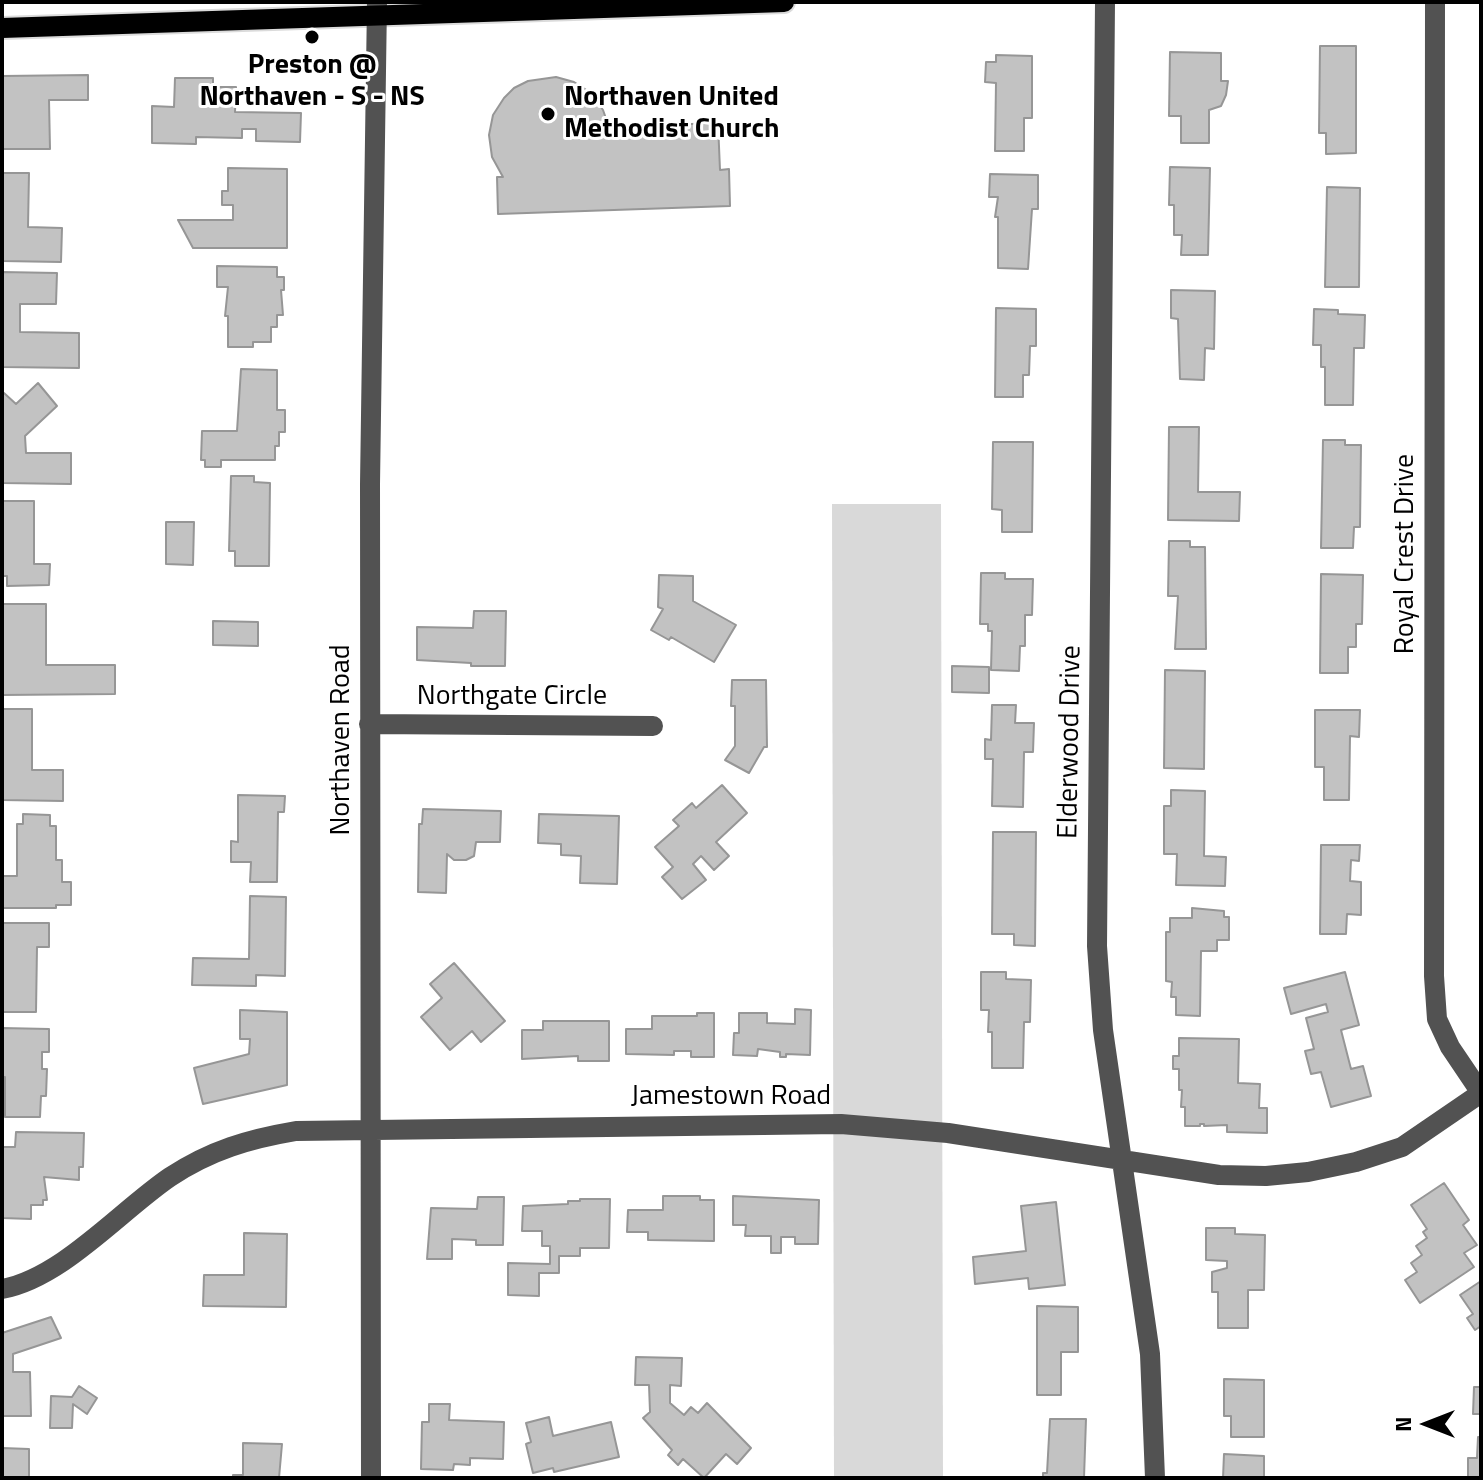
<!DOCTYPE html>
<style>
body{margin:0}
#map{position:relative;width:1483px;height:1480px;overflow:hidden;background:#fff;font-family:"Titillium Web",sans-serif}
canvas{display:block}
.frame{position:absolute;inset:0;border:4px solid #000;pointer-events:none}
.north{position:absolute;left:1387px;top:1384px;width:80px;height:80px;-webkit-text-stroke:6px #fff;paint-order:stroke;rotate:270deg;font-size:22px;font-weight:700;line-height:32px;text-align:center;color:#000}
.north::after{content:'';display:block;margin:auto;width:28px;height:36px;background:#000;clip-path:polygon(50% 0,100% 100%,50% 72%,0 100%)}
</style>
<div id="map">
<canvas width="1483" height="1480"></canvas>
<div class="frame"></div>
<div class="north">N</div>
</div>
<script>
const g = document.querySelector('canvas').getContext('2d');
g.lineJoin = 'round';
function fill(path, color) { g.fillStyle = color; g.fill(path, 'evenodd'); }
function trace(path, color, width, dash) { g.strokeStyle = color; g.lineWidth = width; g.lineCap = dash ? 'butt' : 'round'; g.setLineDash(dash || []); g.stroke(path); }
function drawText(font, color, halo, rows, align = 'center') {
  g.font = font + ' "Titillium Web",sans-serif'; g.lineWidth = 6; g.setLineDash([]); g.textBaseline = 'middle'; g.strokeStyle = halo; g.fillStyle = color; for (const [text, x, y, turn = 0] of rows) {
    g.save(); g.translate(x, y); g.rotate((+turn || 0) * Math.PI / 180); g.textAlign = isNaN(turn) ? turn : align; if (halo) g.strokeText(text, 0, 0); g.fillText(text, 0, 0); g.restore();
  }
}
fill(new Path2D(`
 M832 504H941L943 1478H834Z`), '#d9d9d9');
const building = new Path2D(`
 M1320 46H1356V153L1326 154V133H1319Z
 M1170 52 1221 53V81H1228L1226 95 1221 106 1209 110V143H1181V116H1169Z
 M996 55 1032 56V118H1024V151H995L996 83 985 82 986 62H996Z
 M88 75V100H49L50 149H2V76Z
 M556 77 574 82 591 93 603 110 609 127 718 123 720 170 729 169 730 206 498 214 497 177H503L492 157 489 135 493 115 504 98 514 88 528 81Z
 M175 78H213V87H236L235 112 301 113 300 142 256 141V129H242V138L196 137V144L152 143V106L174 107Z
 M1170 167 1210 168 1208 255H1181L1182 235H1174V205H1169Z
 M228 168 287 169V248H193L178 220H233V205H222V191H228Z
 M2 173H29L28 227 62 228 61 262 2 261Z
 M990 174 1038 175V209H1032L1028 269 998 268V217H995L998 197H989Z
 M1327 187 1360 188 1359 287H1325Z
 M217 266 277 267V277H284V290H281L283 315H277V327H271V342H253V347H228V316H225L228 287H217Z
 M2 272 57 273 56 304H20V332L79 333V368L2 367Z
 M1171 290 1215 291 1214 349 1205 348 1204 380 1180 379 1178 319 1171 318Z
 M996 308 1036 309V346H1030L1029 375H1023V397H995Z
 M1314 309 1338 310V314L1365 315 1364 348H1354L1353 405H1325V367H1321V345H1313Z
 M241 369 277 370V410H285V432H279V446H275V460H221V467H205V460H201L202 431H237Z
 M38 383 57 406 25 436 26 453H71V484L2 483V395L4 393 16 404Z
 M1169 427H1199L1198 492H1240L1239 521 1168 520Z
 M1323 440H1345V445H1361L1360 527H1354L1353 548H1321Z
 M993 442H1033L1032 532H1002V510L992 509Z
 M231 476H254V482L270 483 269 566H235V551H229Z
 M2 501H34V564H50L49 585 7 586V576H2Z
 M166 522H194L193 565 166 564Z
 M1169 541H1190V547H1205L1206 649H1175L1178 596H1168Z
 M981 573H1005V579H1033L1032 615H1025V646H1020L1019 671 991 670 992 631H988V624H980Z
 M1321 574 1363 575 1362 624H1356V647H1348V673H1320Z
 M659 575 693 576V601L736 625 714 662 671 637 669 640 651 630 663 609 658 607Z
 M2 604H46V665H115V694L2 695Z
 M474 611H506L505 666H471V663L417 660V627L473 628Z
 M213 621 258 622V646L213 645Z
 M952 666 989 667V693L952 692Z
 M1165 670 1205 671 1204 769 1164 768Z
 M732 680H766L767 747H764L749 773 725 760 735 746V706H731Z
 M992 705H1016L1015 723H1034L1033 752H1024L1023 807 992 806 993 759H985V739L991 740Z
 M2 709H32V770H63V801L2 800Z
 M1315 710H1360L1359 737 1350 736 1349 800H1324V767H1315Z
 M722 785 747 813 716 842 729 856 714 870 701 856 693 864 706 880 682 899 662 877 673 867 655 847 679 826 673 820 692 803 696 808Z
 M1171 790 1205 791 1204 856 1226 857 1225 886 1176 885 1177 854H1164V806H1171Z
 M238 795 285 796 284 812H278L277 882H250L251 862H231V841L238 842Z
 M423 809 501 811 500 842H476L474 856 466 860H454L447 854 446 893 418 892 419 824H422Z
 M23 814 50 815V826H56V860H62V882H71V905H56V908H2V876H17V824H23Z
 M539 814 619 816 617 884 580 883 581 856 561 855V844L538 843Z
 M993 832H1036L1035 946 1014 945V934H992Z
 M1321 845H1360L1359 861 1351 860 1350 881 1361 882V915L1347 914 1346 934H1320Z
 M250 896 286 897 285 976 256 975V986L192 985 193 958 249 959Z
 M1192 908 1224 911V917H1229V940H1217V951H1201L1200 1016 1176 1015V997H1171L1172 982 1166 981V932H1170V918H1192Z
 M2 923H49V947H37L36 1012H2Z
 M454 963 505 1021 481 1042 472 1031 450 1050 421 1017 442 998 430 984Z
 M981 972H1006V979L1031 980 1030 1022H1024L1023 1068H992V1032H988L989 1010H981Z
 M1345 972 1359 1025 1341 1030 1351 1069 1363 1066 1371 1096 1331 1107 1321 1072 1311 1074 1305 1051 1314 1049 1306 1018 1328 1012 1326 1004 1291 1014 1284 988Z
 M795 1009 811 1010 810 1055 786 1054V1057H780V1052L758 1049 757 1056 733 1055 734 1033H739V1013H767V1023L795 1024Z
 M240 1010 287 1012V1085L203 1104 194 1068 249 1054 250 1039H240Z
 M697 1013H714V1057H691V1051H674V1055L626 1054V1029H652V1016H697Z
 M543 1021H609V1061H578V1056L522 1059V1030H543Z
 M2 1028 49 1029V1052H42V1069H47L46 1096H41L40 1117H5V1077H2Z
 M1179 1038 1239 1039 1238 1083 1260 1084 1259 1108H1267V1133L1227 1132V1125L1204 1126V1124H1200V1126H1185V1107H1181L1182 1090H1179V1069H1173V1056H1179Z
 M16 1132 84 1133 83 1167H79V1180L44 1177 47 1200H43V1205H31V1219L2 1218V1147H15Z
 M1444 1183 1469 1220 1463 1225 1477 1245 1464 1253 1474 1267 1420 1303 1405 1280 1417 1272 1411 1263 1422 1255 1416 1246 1427 1238 1423 1232 1427 1229 1411 1205Z
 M663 1196H700V1200H714V1241L648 1240V1232H627L628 1210H663Z
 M733 1196 819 1200 818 1244H795V1237H781V1253H771V1236H745L746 1225H733Z
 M478 1197H504L503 1245H476V1240L452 1239V1259H427L431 1208 477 1209Z
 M580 1199H610L609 1248H580V1256H559V1273H539V1296L508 1295V1263L550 1264V1246H542V1231H522L523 1206 568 1204V1201H580Z
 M1056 1202 1065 1285 1029 1289 1028 1278 975 1284 973 1257 1026 1251 1021 1206Z
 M1206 1228H1235V1234L1265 1235 1264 1290H1248V1328H1218V1292H1212V1272L1227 1268V1261L1206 1260Z
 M244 1233 287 1234 286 1307 203 1306 204 1275H244Z
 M1481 1281V1326L1475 1330 1467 1318 1473 1314 1460 1295Z
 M1037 1306 1078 1307V1352H1061V1395H1037Z
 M51 1317 61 1338 13 1354V1372H30L31 1416H2V1333Z
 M636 1357 682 1358 681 1386 670 1385V1403L684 1415 691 1407 698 1413 707 1403 751 1448 737 1464 726 1454 704 1478 683 1459 678 1465 668 1455 672 1450 643 1418 650 1412 649 1385H635Z
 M1224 1379 1264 1380V1437H1231V1416H1224Z
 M79 1386 97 1398 87 1414 73 1404 72 1428H50L51 1396 72 1397Z
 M1474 1387H1481V1414H1473Z
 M429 1404H450L449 1420 504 1422 503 1459 470 1458V1465L454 1464 453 1470 421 1469 422 1422H429Z
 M549 1417 553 1436 611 1422 619 1457 554 1472 553 1468 533 1473 526 1444 531 1442 526 1423Z
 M1050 1419H1086L1084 1478H1043V1473H1047Z
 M1478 1437H1481V1478L1468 1477V1458H1477Z
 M243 1443 282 1444 279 1478H233V1475H243Z
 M2 1448 29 1449V1478H2Z
 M1224 1454 1264 1456V1478H1223Z`);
fill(building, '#c2c2c2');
trace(building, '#969696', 2);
const major = new Path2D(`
 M2 28 784 2`);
trace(major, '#dbdbdb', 24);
trace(new Path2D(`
 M1105 2 1097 946 1103 1030 1150 1354 1155 1478
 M1435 2 1434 976 1437 1019 1450 1047 1481 1093
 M369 724 653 726
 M2 1289C62 1278 120 1211 170 1177 211 1150 249 1139 296 1131L841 1124 948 1133 1219 1175 1266 1176 1308 1172 1356 1162 1402 1147 1481 1093
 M371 1478 370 484 377 2`), '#525252', 20);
trace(major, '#000', 20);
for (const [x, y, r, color] of [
 [312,37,8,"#000"],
 [548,114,8,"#000"]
]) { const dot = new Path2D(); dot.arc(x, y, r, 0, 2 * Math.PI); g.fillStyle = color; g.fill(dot); trace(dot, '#fff', 3); }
drawText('bold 28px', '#000', '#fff', [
 ["Preston @",312,66],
 ["Northaven - S - NS",312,98],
 ["Northaven United",564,98,"left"],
 ["Methodist Church",564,130,"left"]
]);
drawText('28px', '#000', '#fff', [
 ["Royal Crest Drive",1406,554,-90],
 ["Northgate Circle",512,697],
 ["Northaven Road",342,740,-90],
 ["Elderwood Drive",1071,742,-89],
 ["Jamestown Road",731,1097]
]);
</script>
